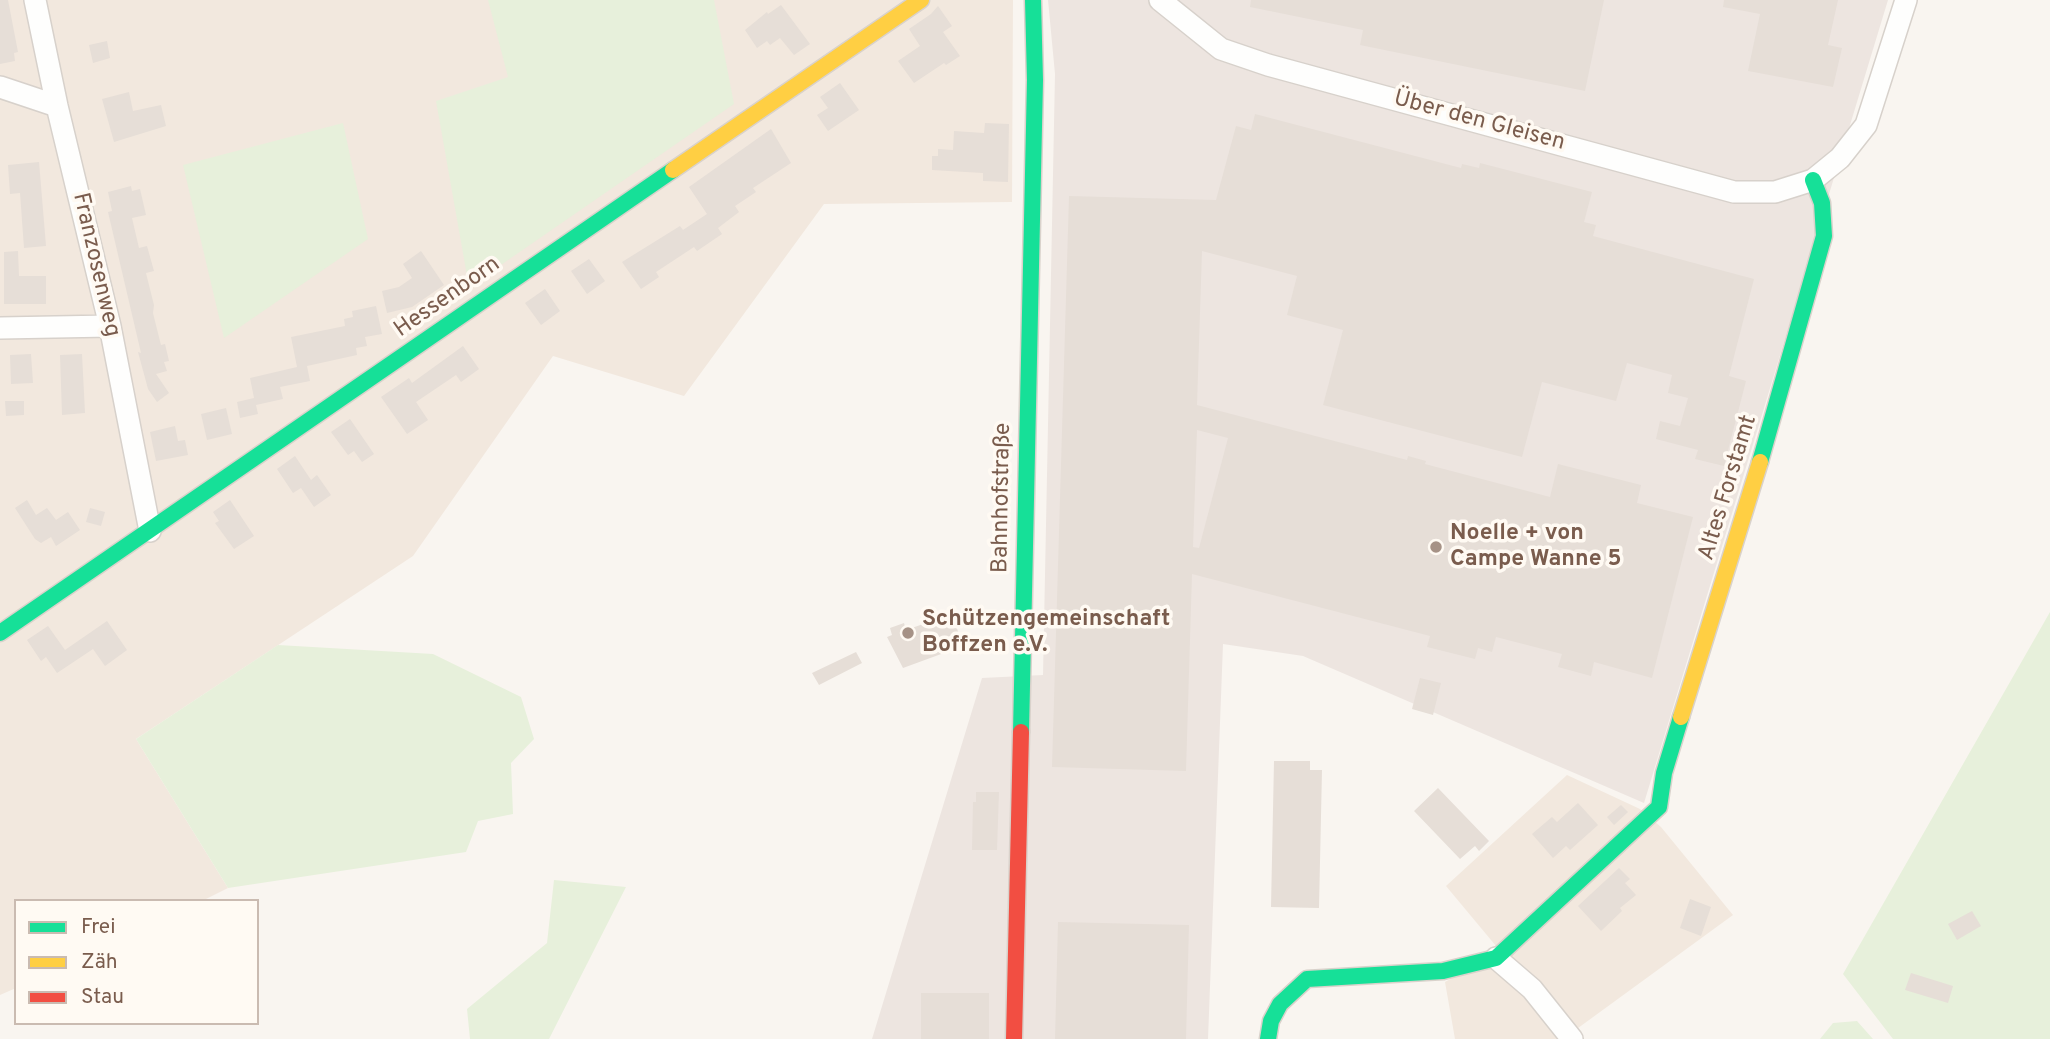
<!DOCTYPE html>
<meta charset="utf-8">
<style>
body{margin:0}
#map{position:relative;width:2050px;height:1039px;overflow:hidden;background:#f9f5f0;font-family:Overpass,sans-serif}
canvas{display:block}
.legend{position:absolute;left:14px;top:899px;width:245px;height:126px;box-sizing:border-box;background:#fffaf3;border:2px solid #cabbb1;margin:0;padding:9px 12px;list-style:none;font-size:21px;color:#7a5c4d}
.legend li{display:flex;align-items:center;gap:14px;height:35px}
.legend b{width:35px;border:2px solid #cabbb1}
</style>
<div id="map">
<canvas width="2050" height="1039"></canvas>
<ul class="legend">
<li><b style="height:9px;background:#16e098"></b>Frei</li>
<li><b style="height:9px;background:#ffcf43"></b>Zäh</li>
<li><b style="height:9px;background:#f24e42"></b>Stau</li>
</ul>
</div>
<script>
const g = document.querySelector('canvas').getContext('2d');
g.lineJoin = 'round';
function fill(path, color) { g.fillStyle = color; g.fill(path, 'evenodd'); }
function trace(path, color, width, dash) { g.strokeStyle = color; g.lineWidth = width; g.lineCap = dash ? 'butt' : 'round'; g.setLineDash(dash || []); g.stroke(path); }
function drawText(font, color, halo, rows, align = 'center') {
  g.font = font + ' Overpass,sans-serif'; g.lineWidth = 7; g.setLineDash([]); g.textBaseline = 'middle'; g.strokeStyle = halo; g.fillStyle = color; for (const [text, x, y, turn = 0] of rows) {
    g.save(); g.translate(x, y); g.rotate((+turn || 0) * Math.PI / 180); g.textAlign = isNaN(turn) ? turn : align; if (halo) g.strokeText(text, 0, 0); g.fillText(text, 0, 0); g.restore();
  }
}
fill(new Path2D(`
 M0 0H1013L1012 202 824 204 684 396 553 356 413 556 136 739 228 888 202 901H16V988L0 995Z
 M1567 775 1640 809 1661 827 1733 915 1563 1039H1455L1445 982 1501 952 1446 886Z`), '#f2e8de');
fill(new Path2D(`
 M1048 0H1888L1644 803 1303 656 1223 644 1208 1039H872L982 678 1043 675 1055 74Z`), '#ede5e0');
fill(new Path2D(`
 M488 0H714L734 104 469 287 436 101 508 77Z
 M343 123 368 239 224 338 183 165Z
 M2050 612V1039H1893L1843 974Z
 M278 645 433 654 521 697 534 739 511 763 513 814 478 821 466 852 228 888 136 739Z
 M554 880 626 887 549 1039H470L467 1009 547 943Z
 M1857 1021 1873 1039H1820L1833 1023Z`), '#e7f0db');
fill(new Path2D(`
 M0 0H8L18 52 14 53 15 61 0 64Z
 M1251 0H1604L1585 91 1360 45 1363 30 1250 7Z
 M1724 0H1838L1828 45 1842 48 1833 87 1748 71 1760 14 1723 7Z
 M781 5 810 44 794 55 780 38 770 45 767 41 757 48 745 30 767 12 768 14Z
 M938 6 952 26 943 32 960 56 946 65 944 63 914 83 898 61 920 46 909 29 931 14Z
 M107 41 110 58 93 63 89 45Z
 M840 83 859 110 828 131 817 115 828 108 820 97Z
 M129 92 133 111 161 105 166 126 114 142 102 99Z
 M1255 114 1461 168 1462 164 1479 168 1480 163 1592 192 1584 222 1596 225 1593 236 1754 279 1729 376 1746 381 1724 466 1695 459 1698 450 1656 439 1660 421 1680 426 1688 398 1668 393 1672 375 1627 363 1616 401 1542 382 1522 457 1323 405 1343 330 1287 315 1297 276 1202 251 1197 405 1407 460 1408 456 1426 461 1425 464 1550 497 1558 464 1641 485 1637 503 1693 517 1652 678 1594 662 1591 676 1558 667 1562 654 1496 637 1492 652 1478 648 1475 659 1427 647 1430 636 1192 574 1186 771 1052 767 1069 196 1216 200 1236 126 1251 130ZM1197 430 1228 438 1199 548 1193 547Z
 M985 123 1009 124 1008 182 983 181V173L932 170V156H938V149L953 150 954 131 984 133Z
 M771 129 791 163 753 188 756 192 735 206 739 212 718 228 722 234 697 251 694 247 656 272 659 277 641 289 622 262 680 226 683 230 707 214 689 187Z
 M39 162 46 246 24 248 20 193 10 194 8 165Z
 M131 186 132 191 140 189 146 215 132 218 139 248 147 246 154 271 146 273 154 305 153 313 161 345 165 344 169 361 164 362 167 371 156 374 169 393 157 402 148 389 138 352 141 353 108 212 112 211 108 192Z
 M18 251 19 276H46V304H4V252Z
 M421 251 444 285 412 307 387 313 382 291 399 287 412 278 403 264Z
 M589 259 605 281 587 294 571 271Z
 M545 289 560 311 541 325 525 303Z
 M376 306 382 334 365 337 367 346 356 348 357 355 307 366 310 381 280 387 283 399 256 405 258 414 240 418 237 402 254 398 250 378 297 367 291 337 345 326 344 319 353 317 352 311Z
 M463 346 479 369 461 382 456 375 416 402 428 420 407 434 381 397 409 378 412 383Z
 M31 354 33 383 11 384 10 355Z
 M82 354 85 413 62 415 60 355Z
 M5 401H24V415L6 416Z
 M226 408 232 434 207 440 201 414Z
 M350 419 374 454 362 462 354 451 348 455 331 432Z
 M175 426 178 441 185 440 188 455 156 461 150 432Z
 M295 456 311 480 317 475 331 495 314 507 301 488 293 493 277 469Z
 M27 500 36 515 47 508 56 520 68 512 80 530 56 546 51 537 41 543 35 539 15 508Z
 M230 500 254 536 234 549 215 523 219 521 213 512Z
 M90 508 105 512 101 526 86 522Z
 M952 614 963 646 903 668 887 637 892 635 890 628 904 623 906 630Z
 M107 621 127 650 105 666 93 649 57 673 46 657 41 661 27 640 48 626 65 650Z
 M856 652 862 663 819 685 812 673Z
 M1420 678 1441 683 1433 715 1412 709Z
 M1274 761H1310V770H1322L1319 908 1271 907Z
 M1438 788 1489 841 1479 851 1475 846 1460 859 1414 811Z
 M976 792H999L997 850H972L973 802H976Z
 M1578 803 1598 825 1570 850 1566 846 1553 858 1532 834 1552 817 1557 822Z
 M1621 805 1628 812 1614 825 1607 817Z
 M1619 868 1630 879 1625 883 1636 895 1620 908 1622 911 1601 931 1578 906Z
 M1690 899 1711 907 1701 936 1680 928Z
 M1972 911 1981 926 1957 940 1948 924Z
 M1058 922 1189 925 1186 1039H1055Z
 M1911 973 1953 986 1948 1003 1905 990Z
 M921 993H989V1039H921Z`), '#e6ded7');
const street = new Path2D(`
 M35 0 57 106 110 326 150 531
 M1160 0 1221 49 1268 65 1734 192H1775L1813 180 1840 158 1866 125 1906 0
 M0 87 57 106
 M0 328 110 326
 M1496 958 1532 989 1572 1039`);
const fast = new Path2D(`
 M1760 462 1824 236 1822 203 1813 180
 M0 633 673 170
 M1021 732 1035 80 1033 0
 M1268 1039 1271 1021 1280 1004 1307 979 1443 971 1496 958 1659 807 1664 773 1681 717`);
const slow = new Path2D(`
 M673 170 921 0
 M1681 717 1760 462`);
const jam = new Path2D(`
 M1014 1039 1021 732`);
trace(street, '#d7d1cb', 24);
trace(fast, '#d9d2cb', 19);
trace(slow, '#d9d2cb', 19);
trace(jam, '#d9d2cb', 19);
trace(street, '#fefefd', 21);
trace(fast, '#16e098', 16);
trace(slow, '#ffcf43', 16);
trace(jam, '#f24e42', 16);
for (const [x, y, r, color] of [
 [1436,547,7,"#a69286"],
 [908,633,7,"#a69286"]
]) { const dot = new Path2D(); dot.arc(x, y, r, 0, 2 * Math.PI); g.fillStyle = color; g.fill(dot); trace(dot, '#fffaf3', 2.5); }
drawText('23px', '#7a5c4d', '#fffaf3', [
 ["Über den Gleisen",1479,122,15],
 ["Franzosenweg",95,265,77],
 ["Hessenborn",448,298,-35],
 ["Altes Forstamt",1729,488,-73],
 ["Bahnhofstraße",1003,498,-89]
]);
drawText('bold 23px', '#7a5c4d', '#fffaf3', [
 ["Noelle + von",1450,534],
 ["Campe Wanne 5",1450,560],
 ["Schützengemeinschaft",922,620],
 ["Boffzen e.V.",922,646]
], 'left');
</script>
